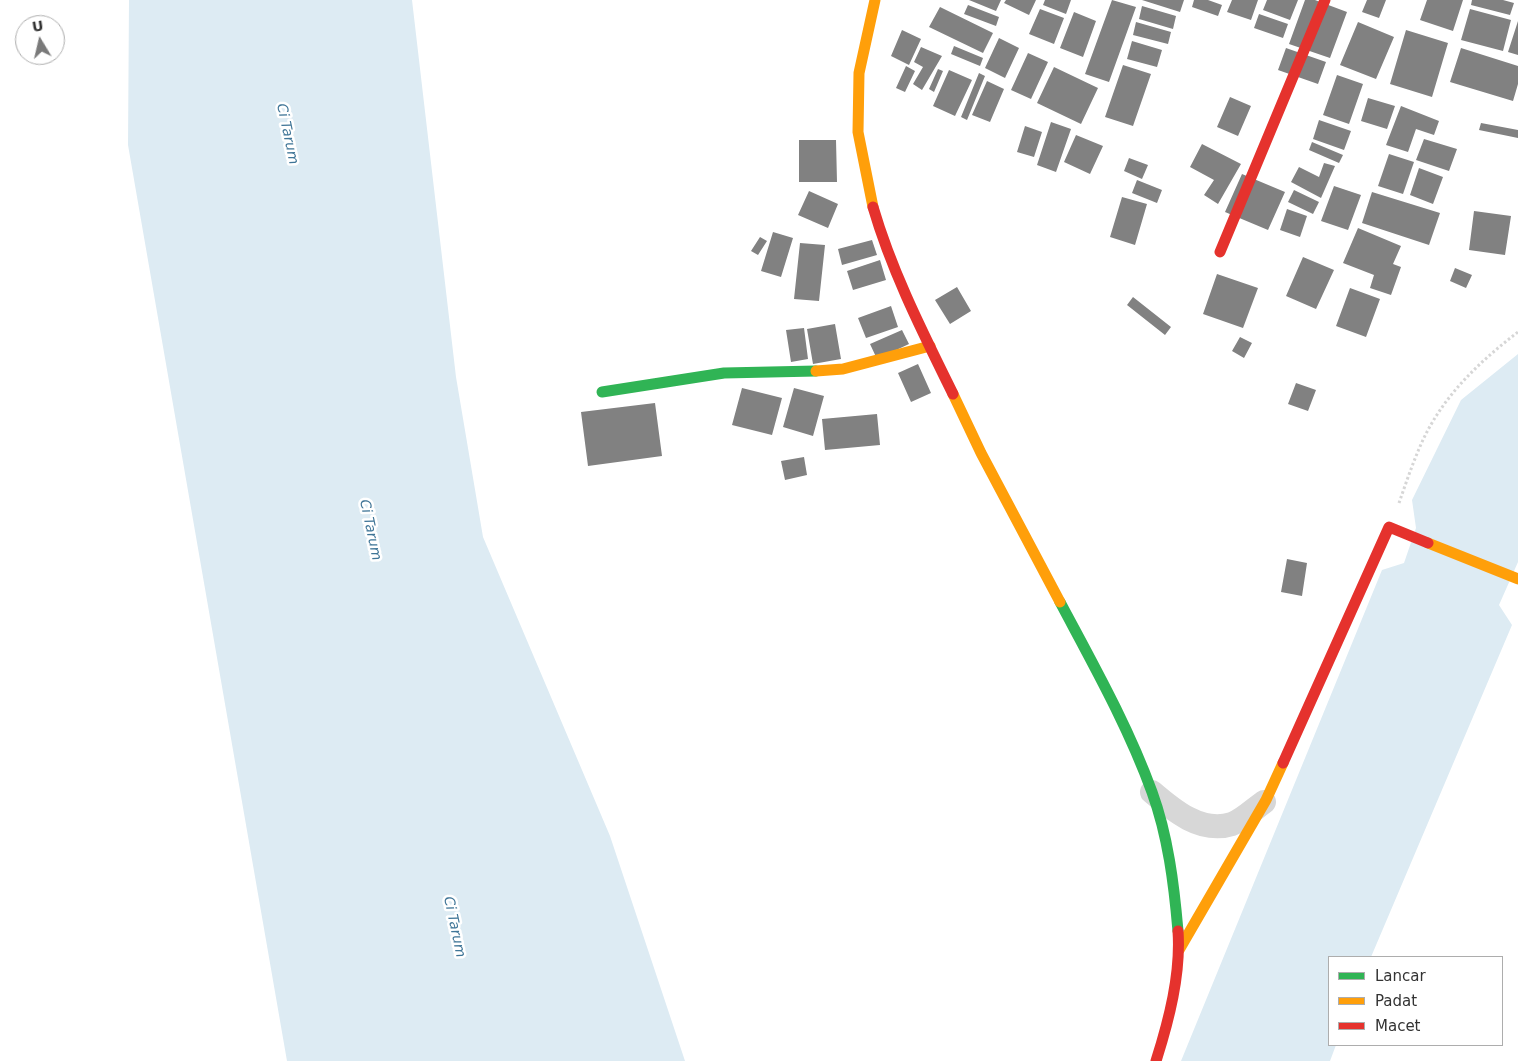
<!DOCTYPE html>
<style>
body{margin:0}
#map{position:relative;width:1518px;height:1061px;overflow:hidden;background:#fff;font-family:"DejaVu Sans",sans-serif}
canvas{display:block}
.legend{position:absolute;left:1328px;top:956px;width:175px;height:90px;box-sizing:border-box;background:#fff;border:1px solid #adadad;margin:0;padding:6px 9px;list-style:none;font-size:15px;color:#333}
.legend li{display:flex;align-items:center;gap:10px;height:25px}
.legend b{width:25px;border:1px solid #adadad}
.north{position:absolute;left:15px;top:15px;width:50px;height:50px;box-sizing:border-box;background:#fff;border:1px solid #adadad;border-radius:50%;rotate:351deg;font-size:14px;font-weight:700;line-height:20px;text-align:center;color:#333}
.north::after{content:'';display:block;margin:auto;width:18px;height:22px;background:#7a7a7a;clip-path:polygon(50% 0,100% 100%,50% 72%,0 100%)}
</style>
<div id="map">
<canvas width="1518" height="1061"></canvas>
<ul class="legend">
<li><b style="height:6px;background:#30b455"></b>Lancar</li>
<li><b style="height:6px;background:#ff9f0a"></b>Padat</li>
<li><b style="height:6px;background:#e5322d"></b>Macet</li>
</ul>
<div class="north">U</div>
</div>
<script>
const g = document.querySelector('canvas').getContext('2d');
g.lineJoin = 'round';
function fill(path, color) { g.fillStyle = color; g.fill(path, 'evenodd'); }
function trace(path, color, width, dash) { g.strokeStyle = color; g.lineWidth = width; g.lineCap = dash ? 'butt' : 'round'; g.setLineDash(dash || []); g.stroke(path); }
function drawText(font, color, halo, rows, align = 'center') {
  g.font = font + ' "DejaVu Sans",sans-serif'; g.lineWidth = 5; g.setLineDash([]); g.textBaseline = 'middle'; g.strokeStyle = halo; g.fillStyle = color; for (const [text, x, y, turn = 0] of rows) {
    g.save(); g.translate(x, y); g.rotate((+turn || 0) * Math.PI / 180); g.textAlign = isNaN(turn) ? turn : align; if (halo) g.strokeText(text, 0, 0); g.fillText(text, 0, 0); g.restore();
  }
}
fill(new Path2D(`
 M129 0H412L456 377 483 537 610 836 685 1061H287L128 145Z
 M1518 354V562L1499 605 1512 625 1371 957H1329V1045H1336L1330 1061H1181L1382 570 1404 563 1416 528 1412 500 1461 400Z`), '#ddebf3');
fill(new Path2D(`
 M969 0H1001L996 11Z
 M1006 0H1036L1029 15 1004 3Z
 M1045 0H1071L1066 14 1043 5Z
 M1112 0 1136 7 1109 82 1085 74Z
 M1142 0H1184L1180 12Z
 M1194 0H1208L1222 5 1218 16 1192 7Z
 M1232 0H1258L1251 20 1227 12Z
 M1267 0H1298L1290 20 1263 10Z
 M1305 0H1315L1347 12 1330 58 1289 44Z
 M1367 0H1386L1379 18 1362 12Z
 M1427 0H1463L1453 31 1420 20Z
 M1472 0H1503L1514 3 1510 15 1471 5Z
 M968 5 999 17 996 26 964 14Z
 M1142 6 1176 16 1173 29 1139 19Z
 M940 7 993 33 983 53 929 27Z
 M1040 9 1064 18 1054 44 1029 34Z
 M1470 9 1511 20 1503 51 1461 40Z
 M1074 12 1096 21 1083 57 1060 48Z
 M1259 14 1288 24 1283 38 1254 28Z
 M1518 21V55L1508 52Z
 M1136 22 1171 32 1168 44 1133 35Z
 M1358 22 1394 37 1376 79 1340 65Z
 M902 30 921 39 909 65 891 56Z
 M1406 30 1448 43 1432 97 1390 84Z
 M999 38 1019 48 1005 78 985 68Z
 M1132 41 1162 50 1157 67 1127 59Z
 M954 46 983 58 980 66 951 54Z
 M921 47 942 56 922 90 913 84 923 67 914 62Z
 M1286 48 1326 62 1318 84 1278 70Z
 M1461 48 1518 66V84L1513 101 1450 82Z
 M1028 53 1048 62 1031 99 1011 90Z
 M1123 65 1151 74 1133 126 1105 117Z
 M906 66 915 71 905 92 896 88Z
 M1054 67 1098 88 1081 124 1037 103Z
 M938 69 943 71 934 92 929 89Z
 M949 70 972 80 955 116 933 106Z
 M979 73 985 76 967 120 961 117Z
 M1337 75 1363 84 1349 124 1323 115Z
 M987 81 1004 89 990 122 972 115Z
 M1230 97 1251 106 1238 136 1217 127Z
 M1368 98 1395 106 1387 129 1361 121Z
 M1401 106 1439 121 1434 135 1416 129 1408 152 1386 145Z
 M1319 120 1351 131 1344 150 1313 139Z
 M1051 122 1071 129 1056 172 1037 165Z
 M1481 123 1518 130V138L1479 130Z
 M1025 126 1042 132 1034 157 1017 152Z
 M1076 135 1103 146 1090 174 1064 162Z
 M1424 139 1457 149 1449 171 1416 160Z
 M799 140H836L837 182H799Z
 M1312 142 1343 155 1339 163 1309 150Z
 M1202 144 1241 164 1218 204 1204 195 1214 180 1190 167Z
 M1389 154 1414 162 1403 194 1378 186Z
 M1129 158 1148 165 1142 179 1124 171Z
 M1324 163 1335 166 1321 198 1291 182 1299 167 1319 177Z
 M1419 168 1443 177 1433 204 1410 195Z
 M1242 174 1285 192 1268 230 1225 212Z
 M1137 180 1162 190 1157 203 1132 193Z
 M1334 186 1361 195 1348 230 1321 221Z
 M1294 190 1319 202 1313 214 1288 202Z
 M809 191 838 204 828 228 798 215Z
 M1372 192 1440 213 1429 245 1362 223Z
 M1122 197 1147 204 1135 245 1110 237Z
 M1287 209 1307 216 1300 237 1280 230Z
 M1474 211 1511 216 1505 255 1469 250Z
 M1358 228 1401 246 1393 264 1401 267 1391 295 1370 288 1374 275 1343 263Z
 M773 232 793 238 781 277 761 271Z
 M760 237 767 241 758 255 751 251Z
 M872 240 877 255 842 265 838 249Z
 M800 243 825 245 819 301 794 299Z
 M1303 257 1334 270 1316 309 1286 296Z
 M880 260 886 280 853 290 847 271Z
 M1455 268 1472 275 1466 288 1450 281Z
 M1217 274 1258 288 1243 328 1203 314Z
 M957 287 971 311 950 324 935 300Z
 M1350 288 1380 299 1366 337 1336 326Z
 M1133 297 1171 327 1165 335 1127 305Z
 M891 306 898 327 866 338 858 318Z
 M835 324 841 359 813 364 807 329Z
 M804 328 808 359 791 362 786 330Z
 M902 330 909 344 877 359 870 344Z
 M1240 337 1252 343 1244 358 1232 351Z
 M918 364 931 393 911 402 898 373Z
 M1296 383 1316 390 1308 411 1288 404Z
 M742 388 782 398 772 435 732 425Z
 M794 388 824 396 813 436 783 427Z
 M655 403 662 456 588 466 581 412Z
 M877 414 880 445 825 450 822 419Z
 M804 457 807 475 785 480 781 461Z
 M1287 559 1307 563 1302 596 1281 592Z`), '#818181');
trace(new Path2D(`
 M1399 503C1406 483 1413 462 1422 442 1443 396 1479 362 1518 332`), '#d6d6d6', 3, [2.5, 2.5]);
trace(new Path2D(`
 M1152 792C1173 810 1201 834 1232 824 1243 820 1254 809 1264 802`), '#d7d7d7', 24);
trace(new Path2D(`
 M602 392 724 373 816 371
 M1060 602C1093 664 1128 726 1152 792 1168 836 1174 884 1178 931`), '#30b455', 11);
trace(new Path2D(`
 M873 207 858 132 859 73 875 0
 M816 371 843 369 930 346
 M953 394 981 453 1060 602
 M1428 543 1518 579
 M1179 950 1266 800 1283 763`), '#ff9f0a', 11);
trace(new Path2D(`
 M873 207C892 272 923 333 953 394
 M1220 252 1325 0
 M1283 763 1389 527 1428 543
 M1156 1061C1169 1020 1181 974 1178 931`), '#e5322d', 11);
drawText('italic 14px', '#3f7597', '#fff', [
 ["Ci Tarum",287,134,78],
 ["Ci Tarum",370,530,78],
 ["Ci Tarum",454,927,78]
]);
</script>
